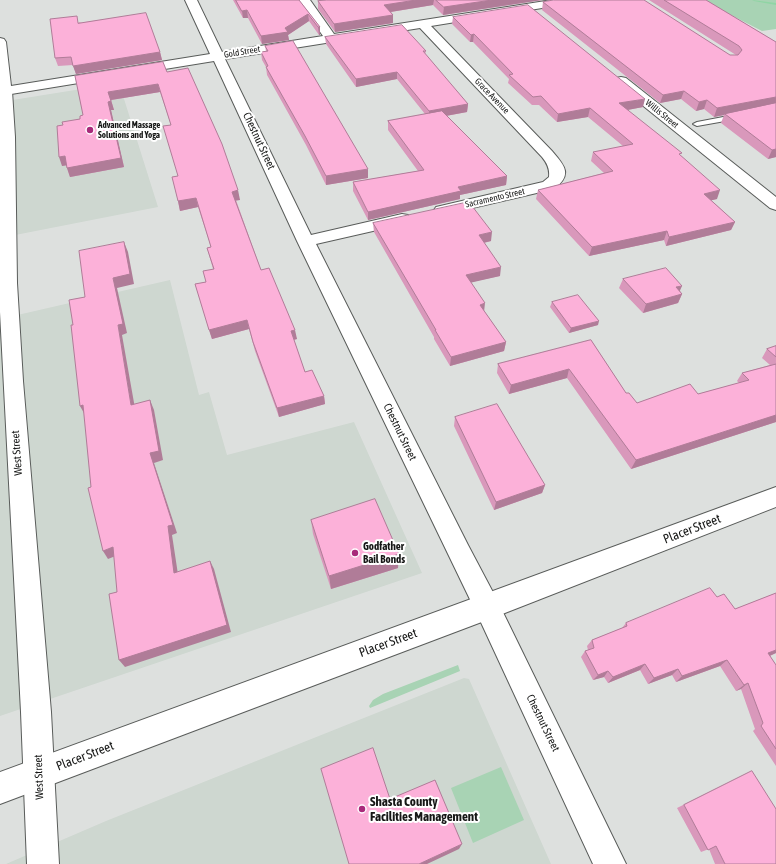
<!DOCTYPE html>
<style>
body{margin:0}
canvas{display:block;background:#dde0de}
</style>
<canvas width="776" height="864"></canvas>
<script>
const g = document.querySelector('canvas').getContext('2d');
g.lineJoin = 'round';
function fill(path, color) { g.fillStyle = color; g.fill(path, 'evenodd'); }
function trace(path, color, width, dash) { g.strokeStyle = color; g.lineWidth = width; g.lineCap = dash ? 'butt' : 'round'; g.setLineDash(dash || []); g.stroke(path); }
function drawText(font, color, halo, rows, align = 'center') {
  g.font = font + ' "Asap Condensed",sans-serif'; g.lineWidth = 4; g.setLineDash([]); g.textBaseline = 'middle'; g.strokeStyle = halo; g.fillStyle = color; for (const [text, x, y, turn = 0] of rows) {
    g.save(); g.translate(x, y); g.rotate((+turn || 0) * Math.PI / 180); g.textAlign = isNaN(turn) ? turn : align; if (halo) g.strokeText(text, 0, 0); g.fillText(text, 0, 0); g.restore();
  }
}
fill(new Path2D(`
 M119 83 158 207 0 238V102Z
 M170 280 199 395 209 392 227 455 354 422 422 573 0 716V319Z
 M464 678 469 679 551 864H6L106 821Z`), '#ced7d0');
fill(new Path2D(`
 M702 0H776V29L762 31Z
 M458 665 460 671 370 708 369 706 373 700 383 694Z
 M501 767 524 820 473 843 451 788Z`), '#a8d3b4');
fill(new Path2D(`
 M752 0 776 3V5L754 1Z`), '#8fd5a4');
const service = new Path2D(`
 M739 114H742V118L697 126 693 124 697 122Z`);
const minor = new Path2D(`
 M185 0H197L222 52 323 36 298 0H310L334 34 552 0H579L573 3 431 26 552 151C566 167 572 175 554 189L442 215 436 213 434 210 436 207 543 182 549 177C550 169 547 163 542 157L420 28 225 59 311 235 402 214 408 215 410 219 408 223 316 244 468 545 496 598 626 864H593L478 616 297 241 214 61 5 95 0 93V38L4 39 6 42 11 86 210 54Z
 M621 77 626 78 776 197V210L770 208 616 84 614 81 616 78Z`);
const tertiary = new Path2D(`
 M5 87 10 88 12 91 15 137 17 283 23 381 51 712 59 864H27L21 712 0 312V89Z`);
const secondary = new Path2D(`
 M776 487V507L487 620 0 804V772Z`);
trace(service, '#595c5a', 2);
trace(minor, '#595c5a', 2);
trace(tertiary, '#595c5a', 2);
trace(secondary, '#595c5a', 2);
fill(service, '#fff');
fill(minor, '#fff');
fill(tertiary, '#fff');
fill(secondary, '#fff');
fill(new Path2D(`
 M233 0H299L320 27V35H319L309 21 288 35 289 40 262 44 248 18H243Z
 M327 0H542L443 15 433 5 391 12 393 15V23L335 32 318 9V1Z
 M649 0H706L776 42V157L768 159 721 123 724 115 714 117 704 109 696 111 681 99 660 103 542 10 543 2 730 55H736Z
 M453 17 643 107 627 110 681 156 717 199 711 200 735 222 731 230 666 246 664 240 589 256 536 199 538 190 604 173 591 161 593 152 623 146 588 117 557 122 539 105H532L508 83 509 79 473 42H470L452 24Z
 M79 22 160 52 162 60 76 74 73 65 58 66 55 58Z
 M325 37 426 51 425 54 468 104 467 112 446 116 507 176 506 185 460 195V199L368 220 353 191V182L418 171 388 130V121L425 114 397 79 356 87 326 44Z
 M265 46 368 178 326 185 306 145 267 75 266 67 262 60 261 52 266 51Z
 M167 72 240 200H236L261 270 297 339 294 340 305 372 324 396 325 404 279 417 255 351 249 329 212 339 195 284 206 282 213 269 207 248 211 247 198 207 180 211 178 201V176L171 125 160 92 111 100 114 110H111L124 167 70 177 66 165 62 166 63 125 80 119 83 115 75 76Z
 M373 223 491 241 484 243 500 276 471 282 484 311 506 342 504 351 450 366 434 339V337L374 232Z
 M623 279 680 291 682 294 678 303 643 313 619 288Z
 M552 302 598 325 569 333 550 307Z
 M591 340 626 393 637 403 698 394 739 383 737 381 742 373 770 365 762 358 767 349 776 346V422L631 469 567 378 509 394 497 373 498 364Z
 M455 417 545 485 542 493 494 510 454 426Z
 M311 520 398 568 331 589 313 534Z
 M776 593V653L770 656 776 665V766L753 731 755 729 741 689 736 691 720 666 676 682 672 675 648 684 640 670 608 683 604 677 593 680 581 657 585 651 588 650 587 646 592 640 622 628 626 623 717 597 735 609Z
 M752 771 776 864H715L709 849 701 852 677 808Z`), '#d998bb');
fill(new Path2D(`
 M416 0H434L433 5 384 13V5Z
 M492 0H542L443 15 444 7Z
 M247 10 248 18H243L242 11Z
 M308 14 309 21 288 35 289 40 262 44 261 36 285 28Z
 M393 15V23L335 32 334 24Z
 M318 27H320V35H319Z
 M474 34 473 42H470L471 35Z
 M160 52 162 60 76 74 73 66Z
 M397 72V79L356 87V79Z
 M158 84 160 92 111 100 114 110H111L124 167 70 177 67 168 108 92Z
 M684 91 681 99 660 103 663 95Z
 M776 97V105L725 114 724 115 714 117 717 108Z
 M645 99 643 107 617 112 619 103Z
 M707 100 704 109 696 111 699 102Z
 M468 104 467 112 429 119V111Z
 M590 108 588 117 557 122 558 114Z
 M776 149V157L768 159 772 150Z
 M65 156 69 165 62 166 59 157Z
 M368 169V178L326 185V176Z
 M507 176 506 185 460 195V199L368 220V212L458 187Z
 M238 190 240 200 234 201 232 192Z
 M720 190 717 199 700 203 704 194Z
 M196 198 198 207 180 211 178 201Z
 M735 222 731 230 666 246 669 237Z
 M667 231 664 240 589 256 592 247Z
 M492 232 491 241 478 244 479 235Z
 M124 242 128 252 134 284 117 288 127 333 122 335 136 414 131 405 118 325 113 278Z
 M501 267 500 276 465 284 466 275Z
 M682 286 678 295 676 287Z
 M682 294 678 303 643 313 646 304Z
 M485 303 484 312 480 305Z
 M247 320 249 329 212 339 209 330Z
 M599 321 598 325 569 333 571 328Z
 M295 330 297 339 292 340 291 331Z
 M506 342 504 351 450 366 451 357Z
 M569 369 567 378 509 394 511 385Z
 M324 396 325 404 279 417 277 408Z
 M150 400 154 410 163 460 154 463 177 533 172 535 179 581 174 573 150 453Z
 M83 405 85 415 80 406Z
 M776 415V422L631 469 636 460Z
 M545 485 542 493 494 510 496 502Z
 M113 547 118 555 108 559 103 551Z
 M399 554 398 568 331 589 329 576Z
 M210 561 214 569 231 632 125 667 119 660Z
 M776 650V653L760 660 768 653Z
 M727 660 720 666 676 682 682 676Z
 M645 664 640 670 608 683 613 677Z
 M678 669 672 675 648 684 654 678Z
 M608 671 604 677 593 680 598 675Z
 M748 683 741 689 736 691 744 685Z
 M462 844 459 849 427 864H419Z`), '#b07c98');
const building = new Path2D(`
 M236 0H299L320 27H318L308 14 285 28 288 32 261 36 247 10 242 11Z
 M327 0H416L384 5 393 15 334 24 318 1Z
 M436 0H492L444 7Z
 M554 0H644L730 55H738L742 50 739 46 664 0H706L776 42V97L717 108 707 100 699 102 684 91 663 95 543 2Z
 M528 5 645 99 619 103 682 153 679 154 720 190 704 194 735 222 669 237 667 231 592 247 538 190 613 171 593 152 633 144 590 108 558 114 541 96 533 97 509 75 513 74 474 34 471 35 453 17Z
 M146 13 160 52 73 66 71 57 55 58 50 19 77 16 78 23Z
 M402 25 426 51H423L468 104 429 111 397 72 356 79 325 37Z
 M293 41 368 169 326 176 305 136 266 67 268 66 261 52 268 51 265 46Z
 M163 62 167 72 188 68 222 144 238 190 232 192 261 270 269 268 295 330 291 331 305 372 312 370 324 396 277 408 253 342 247 320 209 330 195 284 206 282 203 271 214 269 207 248 211 247 196 198 178 201 172 177 178 176 163 126 171 125 158 84 108 92 111 101 108 102 121 158 67 168 65 156 59 157 57 126 63 125 62 122 80 119V116L83 115 75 76Z
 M776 103V149L772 150 725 114Z
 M442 111 507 176 458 187 461 191 368 212 353 182 424 170 388 121Z
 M469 202 492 232 479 235 501 267 466 275 485 303 480 305 506 342 451 357 435 330H436L373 223Z
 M124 242 130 274 113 278 123 324 118 325 131 405 150 400 159 451 150 453 173 525 168 526 174 573 210 561 227 625 119 660 109 594 117 592 113 547 103 551 88 488 91 487 83 405 80 406 71 325H73L69 300 85 297 79 251Z
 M666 268 682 286 676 287 682 294 646 304 623 279Z
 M578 295 599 321 571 328 552 302Z
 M591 340 626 393H629L637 403 690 384 698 394 749 380 742 373 776 364V415L636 460 569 369 511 385 498 364Z
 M776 346V357L767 349Z
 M497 404 545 485 496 502 455 417Z
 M375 499 399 554 329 576 311 520Z
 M710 588 717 597 724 594 735 609 776 593V650L768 653 776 665V749L761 726 763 723 748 683 744 685 727 660 682 676 678 669 654 678 645 664 613 677 608 671 598 675 585 651 594 648 592 640 627 626 626 623Z
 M373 748 390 799 435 780 462 844 419 864H349L321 769Z
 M752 771 776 809V864H725L716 846 708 850 684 805Z`);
fill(building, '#fcb1d9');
trace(building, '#b07c98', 1);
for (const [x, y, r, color] of [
 [90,130,4,"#a82a7b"],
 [355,553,4,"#a82a7b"],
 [362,809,4,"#a82a7b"]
]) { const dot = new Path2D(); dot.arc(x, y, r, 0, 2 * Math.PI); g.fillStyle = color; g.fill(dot); trace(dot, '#fff', 1.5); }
drawText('9px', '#161716', '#fff', [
 ["Gold Street",242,52,-9],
 ["Grace Avenue",492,96,46],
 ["Willis Street",662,114,39],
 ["Sacramento Street",495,198,-13]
]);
drawText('bold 9px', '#161716', '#fff', [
 ["Advanced Massage",98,125],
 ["Solutions and Yoga",98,135]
], 'left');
drawText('11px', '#161716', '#fff', [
 ["Chestnut Street",259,141,65],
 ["Chestnut Street",400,432,64],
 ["West Street",17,453,-94],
 ["Chestnut Street",543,723,64],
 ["West Street",39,777,-92]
]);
drawText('bold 11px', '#161716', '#fff', [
 ["Godfather",363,547],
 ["Bail Bonds",363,560]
], 'left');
drawText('13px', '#161716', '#fff', [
 ["Placer Street",692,529,-21],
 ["Placer Street",388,643,-20],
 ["Placer Street",85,756,-21]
]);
drawText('bold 13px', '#161716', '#fff', [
 ["Shasta County",370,802],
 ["Facilities Management",370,817]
], 'left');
</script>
